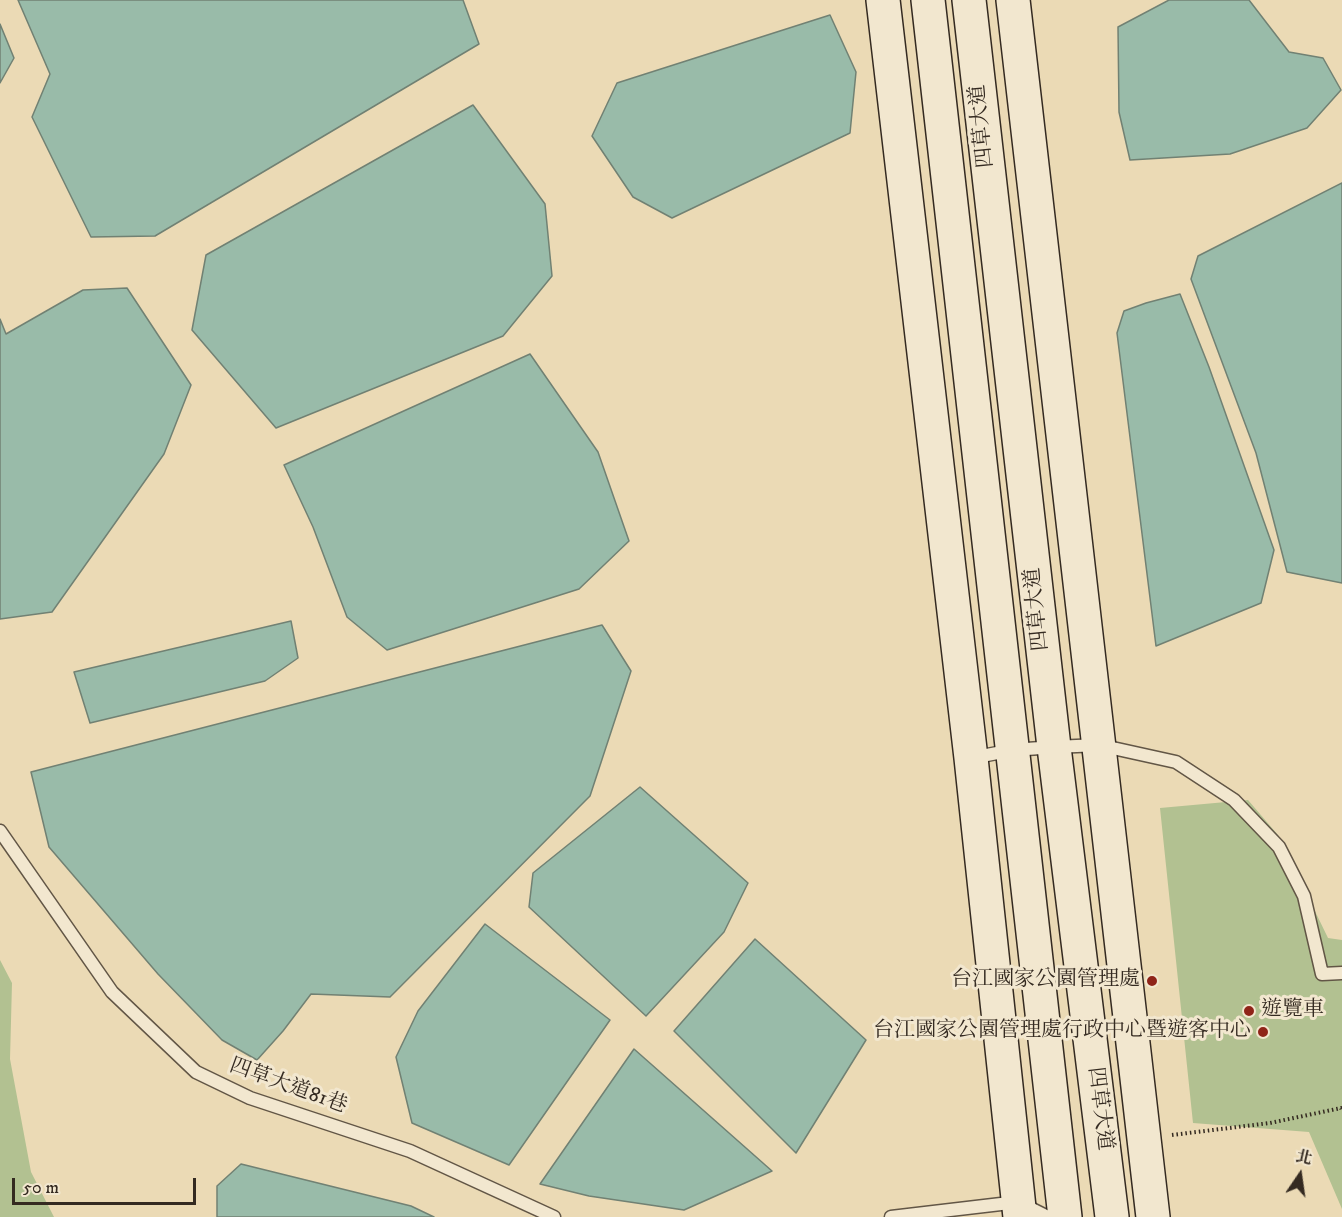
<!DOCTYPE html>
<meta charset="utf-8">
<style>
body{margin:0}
#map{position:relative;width:1342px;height:1217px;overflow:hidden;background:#ebdab5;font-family:"IM FELL DW Pica","Noto Serif TC",serif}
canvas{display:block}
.north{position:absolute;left:1270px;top:1145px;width:60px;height:60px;-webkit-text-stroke:4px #f2e7cf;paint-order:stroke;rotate:13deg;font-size:16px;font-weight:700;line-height:24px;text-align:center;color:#342a21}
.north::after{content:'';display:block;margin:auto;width:21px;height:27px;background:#342a21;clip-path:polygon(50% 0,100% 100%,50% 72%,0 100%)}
.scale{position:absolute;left:12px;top:1178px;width:184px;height:27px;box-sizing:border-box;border:3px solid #342a21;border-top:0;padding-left:8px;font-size:18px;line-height:21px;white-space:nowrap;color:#342a21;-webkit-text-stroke:4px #f2e7cf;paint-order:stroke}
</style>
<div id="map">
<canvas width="1342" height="1217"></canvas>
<div class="north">北</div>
<div class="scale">50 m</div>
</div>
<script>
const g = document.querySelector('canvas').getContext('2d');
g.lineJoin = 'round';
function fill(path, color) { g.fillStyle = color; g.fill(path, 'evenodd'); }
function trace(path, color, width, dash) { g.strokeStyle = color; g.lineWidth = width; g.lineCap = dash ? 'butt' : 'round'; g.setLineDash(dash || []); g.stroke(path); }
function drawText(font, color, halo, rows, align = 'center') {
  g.font = font + ' "IM FELL DW Pica","Noto Serif TC",serif'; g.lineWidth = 6; g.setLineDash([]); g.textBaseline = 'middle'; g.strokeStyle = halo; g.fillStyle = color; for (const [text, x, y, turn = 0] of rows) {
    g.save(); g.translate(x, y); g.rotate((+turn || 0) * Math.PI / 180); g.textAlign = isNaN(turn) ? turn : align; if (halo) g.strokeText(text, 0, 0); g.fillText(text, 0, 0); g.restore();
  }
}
fill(new Path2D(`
 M1248 800 1278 835 1328 938 1342 940V1209L1309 1132 1193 1123 1160 808Z
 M0 960 12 983 10 1059 31 1172 54 1217H0Z`), '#b2c191');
const water = new Path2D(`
 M18 0H463L479 44 155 236 91 237 32 117 50 74Z
 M1169 0H1249L1289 52 1323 58 1341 90 1307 128 1230 154 1130 160 1119 112 1118 27Z
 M830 15 856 72 850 133 672 218 633 197 592 136 617 83Z
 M0 24 14 58 0 83Z
 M473 105 545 204 552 276 503 336 276 428 192 330 206 255Z
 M1342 183V583L1287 572 1256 453 1191 279 1198 256Z
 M127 288 191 385 164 454 52 612 0 619V319L6 334 83 290Z
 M1180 294 1209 367 1274 550 1261 603 1156 646 1117 333 1124 311 1146 303Z
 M530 354 598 452 629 541 579 589 387 650 347 617 313 527 284 465Z
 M291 621 298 658 265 681 90 723 74 672Z
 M602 625 631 671 590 796 390 997 311 994 283 1031 257 1060 222 1040 158 974 49 847 31 772Z
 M640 787 748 883 724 932 646 1016 529 907 533 873Z
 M485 924 610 1020 509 1165 412 1123 396 1057 418 1011Z
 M755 939 866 1040 796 1153 674 1031Z
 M634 1049 772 1171 684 1210 589 1196 540 1184Z
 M241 1164 411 1206 434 1217H217V1186Z`);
fill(water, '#99bba9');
trace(water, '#718173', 1.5);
const lane = new Path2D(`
 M971 758 1013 750 1054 747 1099 745 1176 762 1234 800 1279 847 1304 896 1322 974 1342 973
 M0 831 112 992 196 1072 250 1098 410 1151 554 1217
 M891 1217 1018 1202 1048 1217`);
const secondary = new Path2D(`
 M883 0 971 758 1020 1217
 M928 0 1065 1217
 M969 0 1054 747 1112 1217
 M1013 0 1153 1217`);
trace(lane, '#625646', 15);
trace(secondary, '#342a21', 36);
trace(new Path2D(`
 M1172 1135 1270 1123 1341 1108 1342 1110`), '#342a21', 4, [1.5, 3]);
trace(lane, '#f2e7cf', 12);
trace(secondary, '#f2e7cf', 33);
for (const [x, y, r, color] of [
 [1152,981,6,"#8f2418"],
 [1249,1011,6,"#8f2418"],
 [1263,1032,6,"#8f2418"]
]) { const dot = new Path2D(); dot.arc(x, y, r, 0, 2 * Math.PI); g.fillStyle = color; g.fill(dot); trace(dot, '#f2e7cf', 2); }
drawText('21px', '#342a21', '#f2e7cf', [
 ["四草大道",983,126,-96],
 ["四草大道",1038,609,-96],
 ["四草大道81巷",288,1087,20],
 ["四草大道",1099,1109,83]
]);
drawText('21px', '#342a21', '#f2e7cf', [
 ["台江國家公園管理處",1140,981],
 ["遊覽車",1261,1011,"left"],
 ["台江國家公園管理處行政中心暨遊客中心",1251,1032]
], 'right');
</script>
